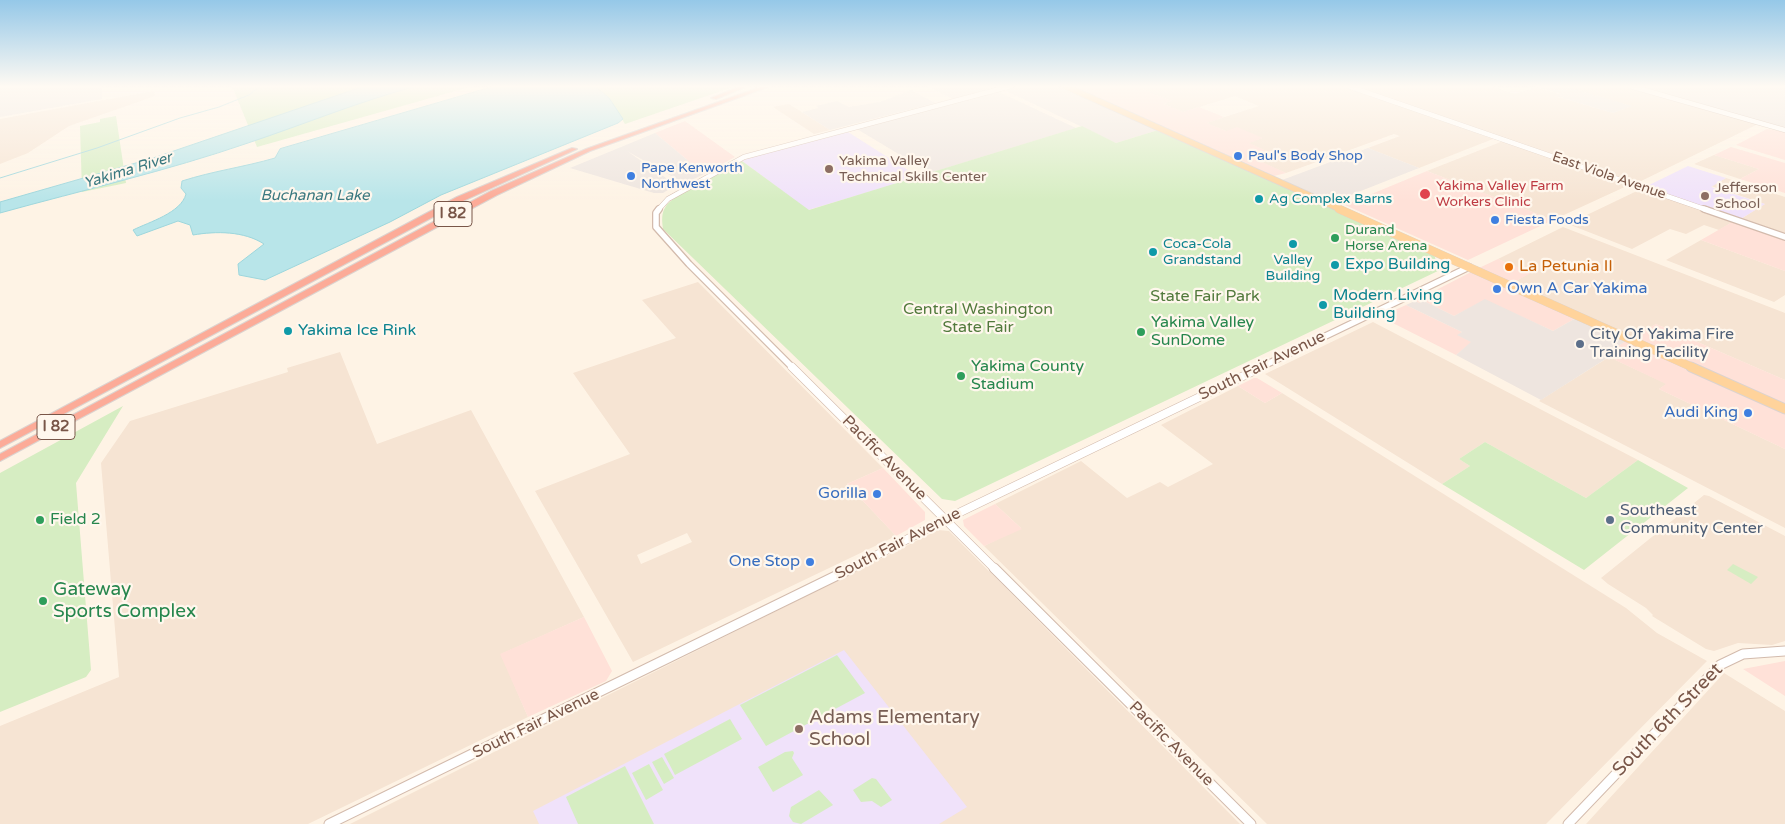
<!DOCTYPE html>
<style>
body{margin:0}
canvas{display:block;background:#fef3e5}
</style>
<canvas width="1785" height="824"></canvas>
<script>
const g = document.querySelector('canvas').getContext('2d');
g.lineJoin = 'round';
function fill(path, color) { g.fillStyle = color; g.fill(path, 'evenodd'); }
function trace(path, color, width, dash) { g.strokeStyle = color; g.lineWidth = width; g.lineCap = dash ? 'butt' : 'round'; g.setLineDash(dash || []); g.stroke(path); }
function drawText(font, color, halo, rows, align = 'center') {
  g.font = font + ' "Varela Round",sans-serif'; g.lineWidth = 4.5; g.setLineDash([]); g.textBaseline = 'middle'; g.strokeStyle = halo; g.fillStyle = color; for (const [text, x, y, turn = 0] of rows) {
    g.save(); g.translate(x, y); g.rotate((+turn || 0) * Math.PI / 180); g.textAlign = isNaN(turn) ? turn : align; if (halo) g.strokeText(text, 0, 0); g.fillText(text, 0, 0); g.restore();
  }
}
fill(new Path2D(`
 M1134 86H1341L1493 139 1419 168 1368 148 1400 136 1394 134 1286 173 1261 162 1277 156 1248 143 1262 138 1226 131 1206 123 1259 106 1235 96 1183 112 1164 104 1171 101Z
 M1352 86H1490L1515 94 1537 87 1562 95 1558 97 1613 113 1631 106 1564 86H1625L1758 124 1635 184Z
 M154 91 155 96 69 126 28 153 0 164V119Z
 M789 104 830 130 814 134 773 107Z
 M1503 141 1629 185 1553 220 1427 171Z
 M1714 155 1759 169 1740 179 1694 164Z
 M1726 178 1785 197V236L1739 220 1765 204 1711 186Z
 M1641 189 1734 221 1719 230 1704 225 1686 234 1670 229 1632 249 1568 224Z
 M1563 227 1785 313V380L1656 324 1634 337 1512 283 1530 273 1498 259Z
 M1701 240 1785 271V295L1774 302 1666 260Z
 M698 282 883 468 847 484 896 536 633 662 535 491 630 454 573 373 676 338 642 300ZM687 533 692 542 641 564 637 555Z
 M1373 322 1588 434 1638 460 1586 498 1485 442 1459 459 1470 466 1442 484 1265 374Z
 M340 352 377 444 471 410 584 617 501 654 528 717 308 824H0V726L119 677 101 463 130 421 288 372 287 368Z
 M1609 357 1667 384 1659 389 1785 449V528L1539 401Z
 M1238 386 1265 403 1282 393 1626 608 1657 633 1707 661 1546 824H1267L984 546 1021 528 995 504 1081 461 1127 498 1160 482 1168 487 1213 464 1161 425Z
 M1704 495 1709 496 1785 536V641L1772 645 1738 643 1714 651 1706 649 1652 616 1653 615 1646 608 1608 584 1601 578Z
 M938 530 949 531 1240 824H350Z
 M1724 673 1785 711V824H1586Z`), '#f6e4d3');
fill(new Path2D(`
 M1072 86H1134L1172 101 1164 104 1183 112 1199 107 1224 117 1207 123 1226 131 1237 127 1263 138 1249 143 1278 156 1262 162 1286 173 1274 176Z
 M685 121 735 157 704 174 655 133Z
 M1767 129 1785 132V160L1736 145Z
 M1731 147 1785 163V193L1740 179 1759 169 1714 155Z
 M1427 171 1489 195 1553 220 1468 260 1345 205Z
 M1734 221 1785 239V271L1701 240Z
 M1498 259 1531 273 1512 283 1479 268Z
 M1471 272 1576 318 1553 331 1485 300 1454 316 1424 301 1419 303 1415 301Z
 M1406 305 1462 332 1458 335 1472 342 1456 355 1385 319 1384 315Z
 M1656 324 1785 380V404L1634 337Z
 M1626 341 1785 413V449L1659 389 1666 384 1609 357 1615 353 1610 351Z
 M1254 378H1257L1282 393 1265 403 1238 386Z
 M883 468 925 512V520L896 536 847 484Z
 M995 504 1022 529 984 546 964 526 963 520Z
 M584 617 612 671 606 681 528 717 500 654Z
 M1785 661V696L1743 669Z`), '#ffe1d8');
fill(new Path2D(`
 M0 86H102V99L0 117Z
 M926 86H995L997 87 953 99Z
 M1018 86H1057L1158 130 1116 143 1004 90Z
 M1540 86H1564L1632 106 1613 113 1556 96 1561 94 1537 87Z
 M1636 86H1785V128Z
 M911 90 935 103 830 130 802 112 819 108 816 106 837 101 849 107 880 102Z
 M999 92 1076 128 930 173 857 129Z
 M655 133 704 174 692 180 680 181 627 151 676 185 663 193H654L570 168Z
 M1368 148 1419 168 1333 202 1282 180Z
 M1485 299 1553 331 1576 318 1626 341 1610 351 1615 353 1541 400 1456 355 1471 342 1457 335 1462 332 1406 305 1415 301 1419 303 1424 301 1454 316Z`), '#eee5df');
fill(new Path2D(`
 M848 132 919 177 808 210 742 161 765 152Z
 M1688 166 1726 178 1711 187 1765 204 1739 220 1645 187Z
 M844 650 967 807 939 824H539L533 811Z`), '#f0e2fa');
fill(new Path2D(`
 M232 86H473L257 147Z
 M591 86H736L625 124C617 111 607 90 591 86Z
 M116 116 126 183 82 192 80 126 100 122V119Z
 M1082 126 1116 143 1158 130 1434 255 1440 270 955 501 942 499 663 229C662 221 661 213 666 206 673 195 727 169 742 161L809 210Z
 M123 406 76 483 91 670 86 677 0 712V473Z
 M1485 442 1586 498 1638 460 1688 488 1584 570 1442 484 1470 466 1459 459Z
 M1733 564 1758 577 1751 584 1727 570Z
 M837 655 865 693 766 746 740 705Z
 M730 719 742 739 675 775 664 754Z
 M793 751 794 753 792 758 803 775 773 792 758 767 785 752Z
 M662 757 674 778 664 784 652 762Z
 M649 764 663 790 646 800 632 773Z
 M625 766 654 824H578L566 797Z
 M872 778 876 779 892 800 881 807 872 801 861 802 853 790Z
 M819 790 833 805 801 824 793 822 789 816 791 807Z`), '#d6edc2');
const water = new Path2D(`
 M365 86H417C360 101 305 124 248 143 167 171 83 190 0 213V202L153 158Z
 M495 86 596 87 609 98 623 119 618 123 441 195 390 222 265 280 239 275 238 264 264 244C244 231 216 231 193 235L190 225 178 221 137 236 133 230C149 222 181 213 186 194L181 188 182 181C213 171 244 167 275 158L280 149Z`);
fill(water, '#b8e5e9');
trace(water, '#9dd6dc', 1);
trace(new Path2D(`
 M0 178 97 148 180 118 219 107 249 95 260 86`), '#9dd6dc', 1);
const tertiaryFar3 = new Path2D(`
 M1348 86 1707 210
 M1630 86 1785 130
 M658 210 668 199 744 157 1011 86`);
const tertiaryFar2 = new Path2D(`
 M659 209 656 213V227L689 264 793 368
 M1704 209 1785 237
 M1259 368 1469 267`);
const tertiaryFar1 = new Path2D(`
 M792 367 995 569
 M850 569 946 519 1262 367`);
const tertiary = new Path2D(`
 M994 568 1251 824
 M329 824 852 568
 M1568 824 1720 665 1743 654 1785 651`);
const primaryFar2 = new Path2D(`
 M1065 86 1342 210`);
const primaryFar1 = new Path2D(`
 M1339 209 1694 368`);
const primary = new Path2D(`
 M1691 367 1785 409`);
const motorway = new Path2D(`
 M741 86H748L716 99 711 98Z
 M763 86H771L590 151 497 195 0 461V454L491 191 586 149Z
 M572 148 577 149 463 201 0 448V441L457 197Z`);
trace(tertiaryFar3, '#d3bbad', 5.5);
trace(tertiaryFar2, '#d3bbad', 8);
trace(tertiaryFar1, '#d3bbad', 9);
trace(tertiary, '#d3bbad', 11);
trace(primaryFar2, '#dcd3cf', 7);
trace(primaryFar1, '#dcd3cf', 9);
trace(primary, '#dcd3cf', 11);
trace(motorway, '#dcd3cf', 2);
trace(tertiaryFar3, '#fff', 4.5);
trace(tertiaryFar2, '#fff', 5.5);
trace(tertiaryFar1, '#fff', 8);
trace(tertiary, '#fff', 9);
trace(primaryFar2, '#ffd39b', 5.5);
trace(primaryFar1, '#ffd39b', 8);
trace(primary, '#ffd39b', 9);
fill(motorway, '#fcab98');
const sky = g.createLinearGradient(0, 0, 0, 201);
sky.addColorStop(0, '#95c8e8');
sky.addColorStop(0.43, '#fffaf3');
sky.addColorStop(1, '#fffaf300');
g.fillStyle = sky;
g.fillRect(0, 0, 1785, 201);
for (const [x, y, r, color] of [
 [1238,156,5,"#3f7fe0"],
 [829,169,5,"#8d6e63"],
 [631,176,5,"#3f7fe0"],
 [1425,194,6,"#e0444e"],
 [1705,196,5,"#8d6e63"],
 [1259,199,5,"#0f9aa8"],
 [1495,220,5,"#3f7fe0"],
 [1335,238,5,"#2e9e5b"],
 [1293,244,5,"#0f9aa8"],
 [1153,252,5,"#0f9aa8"],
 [1335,265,5,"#0f9aa8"],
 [1509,267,5,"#e8710a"],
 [1497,289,5,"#3f7fe0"],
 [1323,305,5,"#0f9aa8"],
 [288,331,5,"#0f9aa8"],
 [1141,332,5,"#2e9e5b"],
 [1580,344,5,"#5c6f8a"],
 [961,376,5,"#2e9e5b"],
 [1748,413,5,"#3f7fe0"],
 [877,494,5,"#3f7fe0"],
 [40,520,5,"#2e9e5b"],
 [1610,520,5,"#5c6f8a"],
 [810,562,5,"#3f7fe0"],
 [43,601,5,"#2e9e5b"],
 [799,729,5,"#8d6e63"]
]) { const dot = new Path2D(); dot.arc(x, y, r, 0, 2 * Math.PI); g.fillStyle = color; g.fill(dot); trace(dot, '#fff7ed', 2); }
drawText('14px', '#366cbe', '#fff7ed', [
 ["Paul's Body Shop",1248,156],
 ["Pape Kenworth",641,168],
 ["Northwest",641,184],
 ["Fiesta Foods",1505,220]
], 'left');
drawText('14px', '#785e54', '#fff7ed', [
 ["Yakima Valley",839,161],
 ["Technical Skills Center",839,177],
 ["Jefferson",1715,188],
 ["School",1715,204]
], 'left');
drawText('14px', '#795648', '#fff7ed', [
 ["East Viola Avenue",1609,176,19]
]);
drawText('14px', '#be3a42', '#fff7ed', [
 ["Yakima Valley Farm",1436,186],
 ["Workers Clinic",1436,202]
], 'left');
drawText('14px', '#0d838f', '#fff7ed', [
 ["Ag Complex Barns",1269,199],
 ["Coca-Cola",1163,244],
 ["Grandstand",1163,260],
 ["Valley",1293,260,"center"],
 ["Building",1293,276,"center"]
], 'left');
drawText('14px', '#27864d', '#fff7ed', [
 ["Durand",1345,230],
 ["Horse Arena",1345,246]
], 'left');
drawText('italic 15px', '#3a787f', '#fff7ed', [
 ["Yakima River",128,171,-17],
 ["Buchanan Lake",315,196]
]);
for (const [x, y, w] of [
 [453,214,38],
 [56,427,38]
]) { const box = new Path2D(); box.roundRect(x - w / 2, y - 12.5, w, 25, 4); g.fillStyle = '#fff7ed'; g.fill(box); trace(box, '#795648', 1); }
drawText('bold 15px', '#795648', null, [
 ["I 82",453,214],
 ["I 82",56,427]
]);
drawText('16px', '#0d838f', '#fff7ed', [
 ["Expo Building",1345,265],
 ["Modern Living",1333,296],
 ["Building",1333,314],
 ["Yakima Ice Rink",298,331]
], 'left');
drawText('16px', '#c56008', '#fff7ed', [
 ["La Petunia II",1519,267]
], 'left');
drawText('16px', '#366cbe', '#fff7ed', [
 ["Own A Car Yakima",1507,289,"left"],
 ["Audi King",1738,413],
 ["Gorilla",867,494],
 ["One Stop",800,562]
], 'right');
drawText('16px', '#527a3c', '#fff7ed', [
 ["State Fair Park",1205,297],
 ["Central Washington",978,310],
 ["State Fair",978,328]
]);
drawText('16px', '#27864d', '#fff7ed', [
 ["Yakima Valley",1151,323],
 ["SunDome",1151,341],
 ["Yakima County",971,367],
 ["Stadium",971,385],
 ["Field 2",50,520]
], 'left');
drawText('16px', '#4e5e75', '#fff7ed', [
 ["City Of Yakima Fire",1590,335],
 ["Training Facility",1590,353],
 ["Southeast",1620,511],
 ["Community Center",1620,529]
], 'left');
drawText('16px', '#795648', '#fff7ed', [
 ["South Fair Avenue",1262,366,-26],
 ["Pacific Avenue",884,458,45],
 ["South Fair Avenue",898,544,-27],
 ["South Fair Avenue",536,724,-26],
 ["Pacific Avenue",1171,744,45]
]);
drawText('19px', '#27864d', '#fff7ed', [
 ["Gateway",53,590],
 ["Sports Complex",53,612]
], 'left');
drawText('19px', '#785e54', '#fff7ed', [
 ["Adams Elementary",809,718],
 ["School",809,740]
], 'left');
drawText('19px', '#795648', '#fff7ed', [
 ["South 6th Street",1668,720,-46]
]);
</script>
